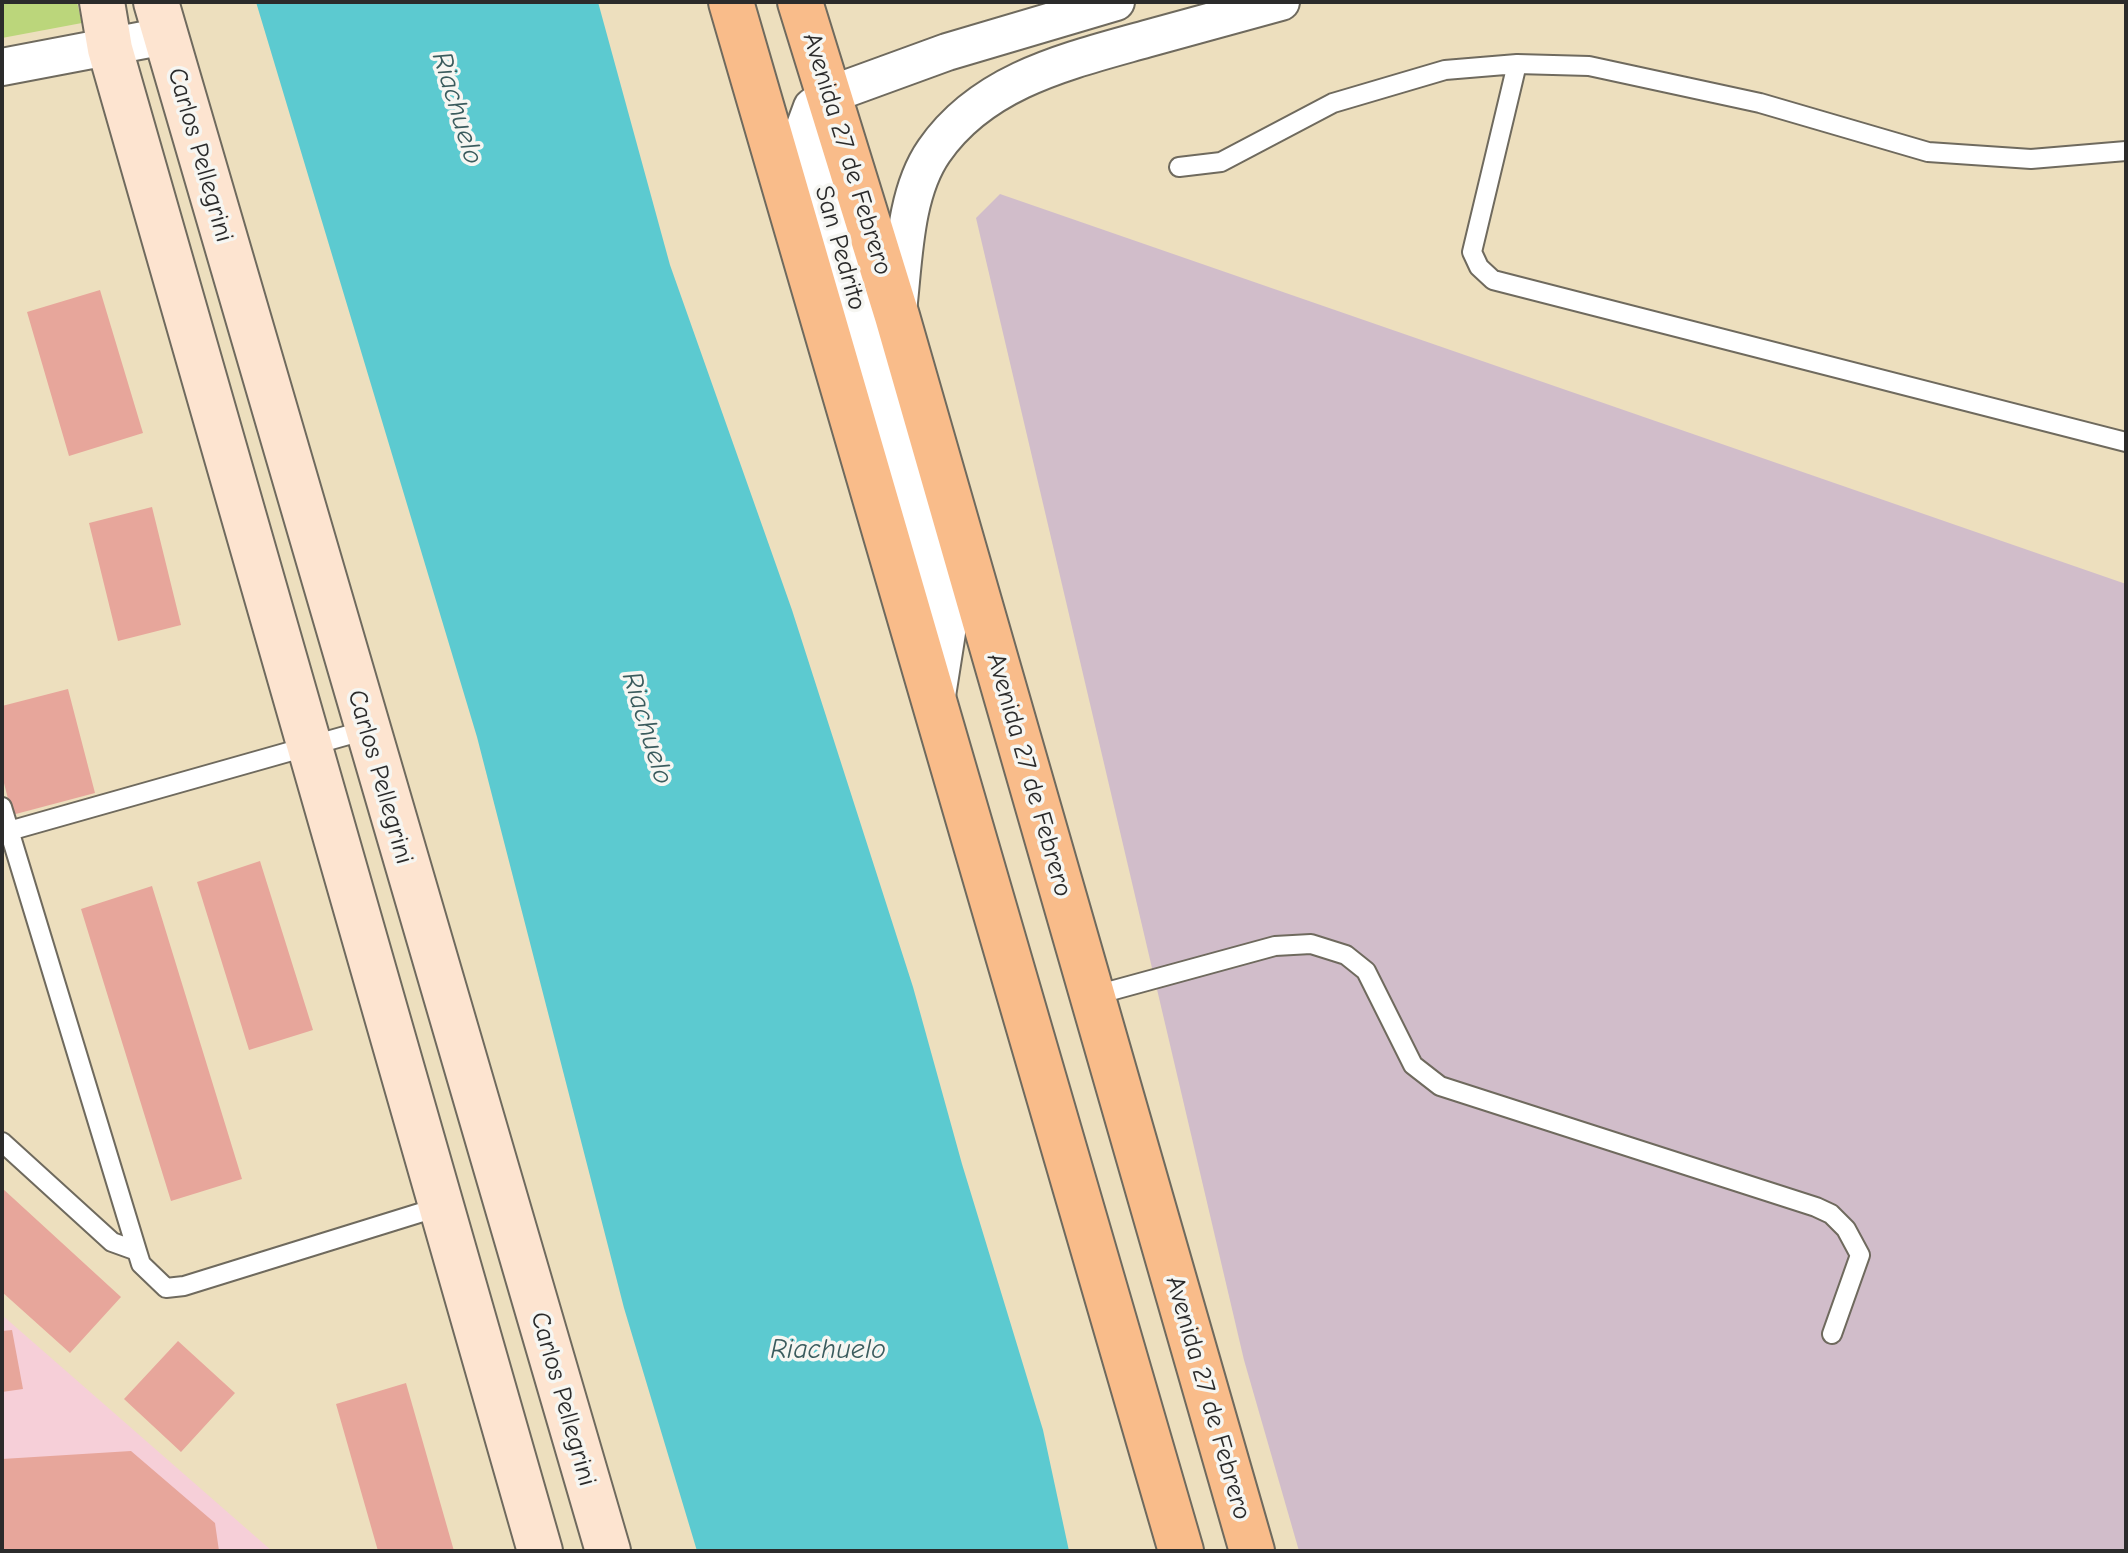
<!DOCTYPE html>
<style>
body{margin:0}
#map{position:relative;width:2128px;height:1553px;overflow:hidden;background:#eddfbe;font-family:"Comic Neue",sans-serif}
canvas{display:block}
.frame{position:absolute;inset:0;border:4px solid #2b2b2b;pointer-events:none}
</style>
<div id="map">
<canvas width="2128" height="1553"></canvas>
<div class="frame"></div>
</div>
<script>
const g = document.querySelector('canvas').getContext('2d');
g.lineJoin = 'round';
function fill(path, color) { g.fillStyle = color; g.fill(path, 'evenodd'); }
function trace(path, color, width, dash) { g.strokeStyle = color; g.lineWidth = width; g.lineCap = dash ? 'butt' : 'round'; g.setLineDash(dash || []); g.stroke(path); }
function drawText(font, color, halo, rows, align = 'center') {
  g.font = font + ' "Comic Neue",sans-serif'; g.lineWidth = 7; g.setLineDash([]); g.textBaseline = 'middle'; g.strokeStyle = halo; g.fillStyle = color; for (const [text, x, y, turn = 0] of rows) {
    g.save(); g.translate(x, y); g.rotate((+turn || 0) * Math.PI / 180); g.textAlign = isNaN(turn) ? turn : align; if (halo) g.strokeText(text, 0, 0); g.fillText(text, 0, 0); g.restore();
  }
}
fill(new Path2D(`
 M2 1315 272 1551H2Z`), '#f6cfd8');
fill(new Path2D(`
 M1000 194 2126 584V1551H1299L1244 1360 976 218Z`), '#d1bdca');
fill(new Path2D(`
 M2 2H77L82 23 2 38Z`), '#bbd67b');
fill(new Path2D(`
 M256 2H598L670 265 792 610 913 987 962 1164 1043 1430 1069 1551H697L624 1308 477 737Z`), '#5ccad0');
fill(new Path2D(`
 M100 290 143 433 69 456 27 312Z
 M152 507 181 625 118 641 89 523Z
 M68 689 95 793 12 815 2 775V706Z
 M260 861 313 1030 249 1050 197 882Z
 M152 886 242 1179 171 1201 81 909Z
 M2 1188 121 1297 70 1353 2 1292Z
 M12 1330 23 1389 2 1392V1331Z
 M178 1341 235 1393 181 1452 124 1399Z
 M406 1383 454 1551H378L336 1404Z
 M131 1451 215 1523 219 1551H2V1459Z`), '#e7a69b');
const service = new Path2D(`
 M1517 64 1472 252 1479 267 1493 280 2126 442
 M1179 167 1221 162 1333 103 1445 70 1517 64 1589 66 1760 103 1928 152 2031 159 2126 151
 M2 807 137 1251 141 1264 166 1288 184 1286 442 1206
 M9 831 366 730
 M1092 996 1275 946 1311 944 1346 955 1366 971 1413 1065 1440 1086 1816 1207 1831 1214 1846 1229 1860 1255 1832 1334
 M2 1142 112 1242 137 1251`);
const minor = new Path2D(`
 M2 67 165 36
 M898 311C904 261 904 194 934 151 983 80 1068 61 1146 39 1191 27 1236 14 1281 2
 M936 702 948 626 805 126 812 107 829 95 947 52 1116 2`);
const secondary = new Path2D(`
 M102 2 110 49 540 1551
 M156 2 608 1551`);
const primary = new Path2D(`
 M731 2 1181 1551
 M800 2 897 316 1252 1551`);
trace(service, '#6f6a5e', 22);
trace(minor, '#6f6a5e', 40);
trace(secondary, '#6f6a5e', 48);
trace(primary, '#6f6a5e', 48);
trace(service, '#fff', 18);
trace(minor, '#fff', 36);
trace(secondary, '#fde4d0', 44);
trace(primary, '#f9bc8a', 44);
drawText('26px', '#2b2b2b', '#f6f6f2', [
 ["Avenida 27 de Febrero",847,154,73],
 ["Carlos Pellegrini",200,155,74],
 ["San Pedrito",840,248,74],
 ["Avenida 27 de Febrero",1029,775,74],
 ["Carlos Pellegrini",380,777,74],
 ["Avenida 27 de Febrero",1208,1398,74],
 ["Carlos Pellegrini",563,1399,74]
]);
drawText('italic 28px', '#3a5b5d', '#f6f6f2', [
 ["Riachuelo",457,108,73],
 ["Riachuelo",647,728,73],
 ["Riachuelo",828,1350]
]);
</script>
